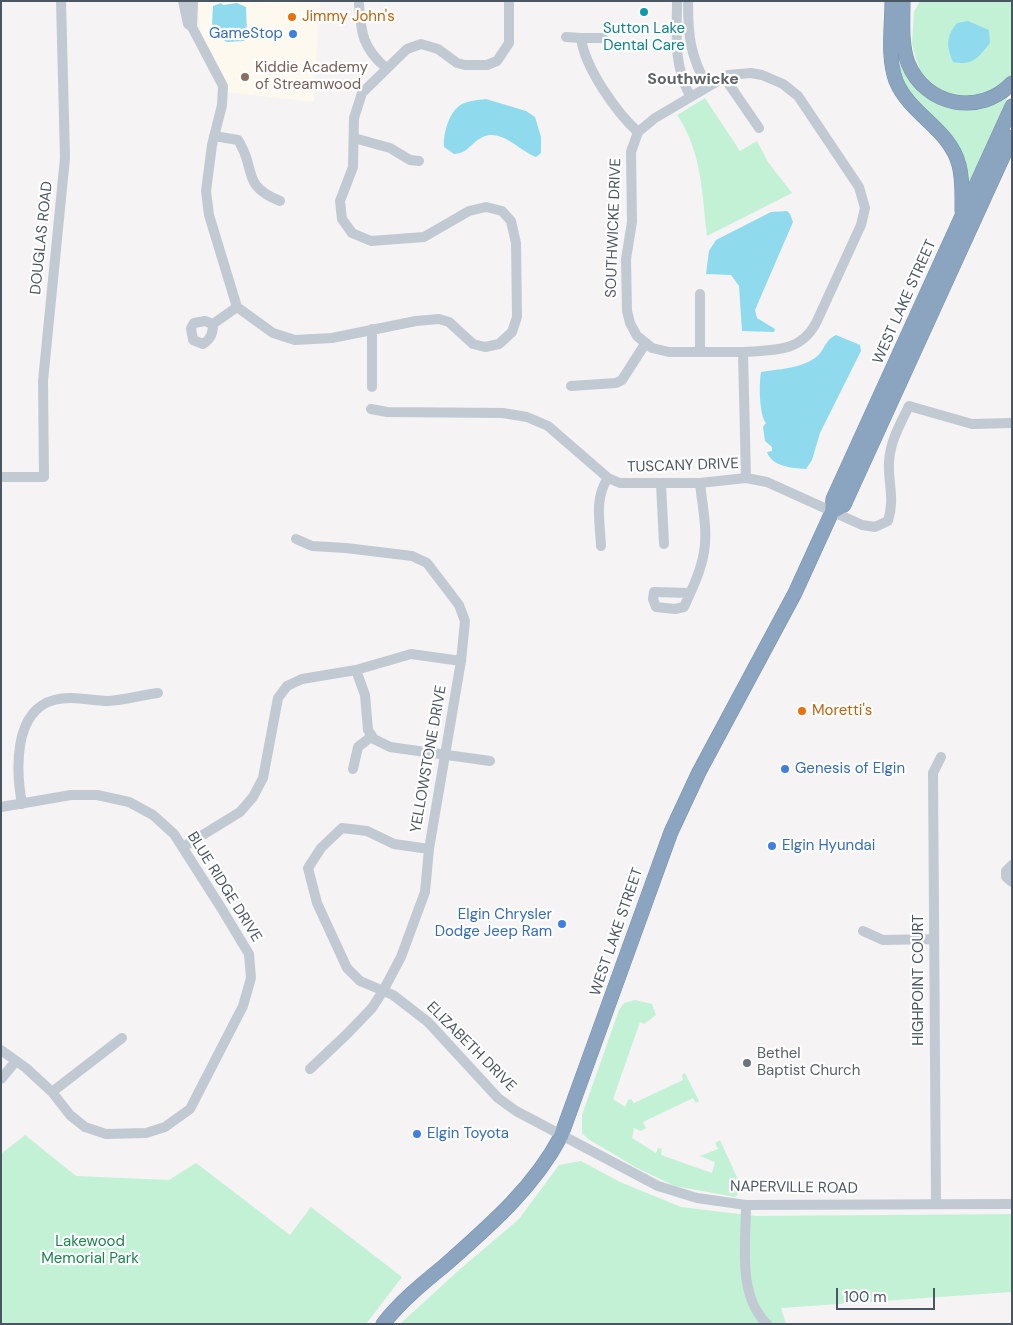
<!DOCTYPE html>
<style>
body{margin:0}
#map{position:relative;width:1013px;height:1325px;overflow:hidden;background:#f5f3f3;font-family:"DM Sans",sans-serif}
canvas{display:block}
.frame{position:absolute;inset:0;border:2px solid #4a5661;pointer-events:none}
.scale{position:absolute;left:836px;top:1288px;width:99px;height:22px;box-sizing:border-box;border:2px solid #4a5661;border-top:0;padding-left:6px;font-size:15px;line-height:18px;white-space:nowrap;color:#4a5661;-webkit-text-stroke:4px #fff;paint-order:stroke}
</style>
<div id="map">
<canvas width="1013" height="1325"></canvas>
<div class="frame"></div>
<div class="scale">100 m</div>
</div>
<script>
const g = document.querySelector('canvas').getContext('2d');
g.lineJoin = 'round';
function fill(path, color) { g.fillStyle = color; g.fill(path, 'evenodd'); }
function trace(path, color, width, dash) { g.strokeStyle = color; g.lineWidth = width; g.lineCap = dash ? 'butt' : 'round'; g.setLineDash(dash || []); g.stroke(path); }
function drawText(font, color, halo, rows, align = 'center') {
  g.font = font + ' "DM Sans",sans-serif'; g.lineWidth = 4.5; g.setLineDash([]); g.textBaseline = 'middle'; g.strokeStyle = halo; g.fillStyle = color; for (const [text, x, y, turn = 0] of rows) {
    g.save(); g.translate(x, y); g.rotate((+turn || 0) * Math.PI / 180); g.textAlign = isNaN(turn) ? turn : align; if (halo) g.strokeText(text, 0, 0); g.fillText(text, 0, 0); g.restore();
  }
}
fill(new Path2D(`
 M198 1H320L314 102 226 92V80L201 39Z`), '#fdf9ef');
fill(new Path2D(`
 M920 1H1012V78L994 93 958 99 927 83 919 69 912 44 914 12Z
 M902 65 911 83 933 101 1010 92 967 188 966 178 906 89 897 66Z
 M705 98 740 151 757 141 768 162 792 193 707 236C702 194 702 151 677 115Z
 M635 1000 652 1004 656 1015 644 1024 640 1022 613 1099 625 1107 628 1100 631 1099 634 1103 683 1080 682 1075 685 1073 699 1101 696 1103 693 1098 643 1122 646 1128 641 1131 634 1128 632 1138 656 1153 658 1148 662 1149 661 1155 712 1173 715 1162 700 1156 718 1149 715 1143 720 1140 740 1184 739 1193 735 1197 675 1186 637 1168 588 1139 582 1133V1115L619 1010 624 1003Z
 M25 1135 76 1176 169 1180 196 1163 290 1235 311 1207 402 1277 366 1324H1V1154Z
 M581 1161 620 1182 681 1207 756 1216 1012 1214V1292L781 1308 786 1324H400L458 1271 519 1219 559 1165Z`), '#c3f1d5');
fill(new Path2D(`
 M221 3 223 5 237 3 246 7 247 33 244 41 227 42 216 36 212 23 213 6Z
 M968 21 989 30 990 43C978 58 973 66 953 62 946 45 946 37 957 23Z
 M486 99 526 111 535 117 541 137V153L536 157C514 148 497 122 474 143 467 149 465 153 454 154L444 147C443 135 448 115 459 106 465 101 478 100 486 99Z
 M787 211 790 214 793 222 755 310 757 318 775 329 774 332 742 331 739 286 731 275 706 274 709 251 716 240 771 212Z
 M836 335 860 345 861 351 820 433 812 460 806 469C793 468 772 467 767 452L772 451V447L765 441 763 427 766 423C759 415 759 383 761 372 778 369 799 369 815 358 824 352 825 339 836 335Z`), '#90daee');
const highway = new Path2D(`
 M892 1C892 27 887 57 896 81 910 115 950 129 959 165 963 180 962 196 962 211
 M903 1C903 21 901 44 908 63 925 106 980 117 1012 83
 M832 512 844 505 1012 137
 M383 1324C400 1302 423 1283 444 1266 488 1227 533 1189 561 1136L671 832 699 772 795 593 832 512 833 499 1012 106`);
trace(highway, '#7690ad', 15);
trace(new Path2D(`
 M183 1 188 24 192 27 223 86 222 105 212 145 206 191 209 215 237 307 273 333 295 340 332 338 416 321 439 319 449 322 473 344 485 347 499 344 512 332 517 317 516 243 511 221 502 211 486 207 469 211 424 237 371 241 352 233 342 219 340 201 353 167 354 118 362 93 407 49 421 44 438 49 457 63 465 65H487L497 61 509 43V1
 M677 1C677 38 673 62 690 96
 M688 1C688 36 690 55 707 86
 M359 4C361 34 363 48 386 68
 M192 27 193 1
 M566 37 581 38C585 68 616 112 638 132
 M581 38H603
 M724 77 759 128
 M214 136 238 140C257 169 240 185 280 201
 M354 138 390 148 410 160 419 161
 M213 324 205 321 194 323 191 328 193 340 203 344C211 339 213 333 213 324L237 307
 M372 329V387
 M700 352V294
 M743 352H669L652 348 637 336 630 323 627 311 626 259 632 222 631 152 638 132 655 118 728 75 751 73 762 75 783 84 798 96 859 187 865 208 861 225 816 323C800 353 773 350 743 352L746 478
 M571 386 616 383 622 380 645 344
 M371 409 387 412 503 413 527 417 548 426 608 478 620 483H700L746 478 767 482 862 525 875 527 888 521C895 499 888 484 889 462 890 442 900 424 909 406L972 424 1012 423
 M1 477H44L43 381 65 158 61 1
 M661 484 664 544
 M296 539 312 546 346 548 412 556 427 563 459 605 465 621 461 661 429 849 425 892 401 957 383 991 372 1008 347 1034 310 1069
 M601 546C600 522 594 498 608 478
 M690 593 654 592 653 599 656 607 675 609 684 607C692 589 701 571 704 552 708 530 702 504 700 483
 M356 670 365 695 368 730 374 739 390 747 490 761
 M353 769 358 747 372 736
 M22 804C16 771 13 711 54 700 72 695 91 701 108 701 125 700 142 695 158 693
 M1 807 71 795H97L129 802 153 815 174 834 220 906 249 954 251 978 243 1006 190 1109 165 1127 146 1133 106 1134 85 1127 70 1115 52 1092 26 1068 1 1050
 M183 847 240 812 253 797 263 778 278 698 287 686 302 679 356 670 411 654 461 661
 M429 849 394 844 367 831 342 828 321 848 308 868 317 903 347 968 360 981 393 995 428 1022 498 1098 516 1111 658 1186 697 1198 746 1205 1012 1204
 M1012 865 1006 871V877L1012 882
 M863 931 883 940 934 939
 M1 1079 16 1061
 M52 1092 122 1038
 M936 1204 933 773 941 757
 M746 1205C746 1243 737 1295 767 1324`), '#c1cad2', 10);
trace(highway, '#8ba5c1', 14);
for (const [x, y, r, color] of [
 [644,12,5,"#0f9aa8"],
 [292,17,5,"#e8710a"],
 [293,34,5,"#3f7fe0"],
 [245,77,5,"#8d6e63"],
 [802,711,5,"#e8710a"],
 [785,769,5,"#3f7fe0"],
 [772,846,5,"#3f7fe0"],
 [562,924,5,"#3f7fe0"],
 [747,1063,5,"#6b7280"],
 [417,1134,5,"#3f7fe0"]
]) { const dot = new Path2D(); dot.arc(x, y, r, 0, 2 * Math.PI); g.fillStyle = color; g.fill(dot); trace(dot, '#fff', 2); }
drawText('15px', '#c56008', '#fff', [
 ["Jimmy John's",302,17],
 ["Moretti's",812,711]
], 'left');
drawText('15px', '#0d838f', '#fff', [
 ["Sutton Lake",644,29],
 ["Dental Care",644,46]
]);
drawText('15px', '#366cbe', '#fff', [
 ["GameStop",283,34,"right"],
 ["Genesis of Elgin",795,769],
 ["Elgin Hyundai",782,846],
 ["Elgin Chrysler",552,915,"right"],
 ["Dodge Jeep Ram",552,932,"right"],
 ["Elgin Toyota",427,1134]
], 'left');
drawText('15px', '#785e54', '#fff', [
 ["Kiddie Academy",255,68],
 ["of Streamwood",255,85]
], 'left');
drawText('15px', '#4a5661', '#fff', [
 ["SOUTHWICKE DRIVE",614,228,-88],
 ["DOUGLAS ROAD",42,238,-84],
 ["WEST LAKE STREET",905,302,-66],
 ["TUSCANY DRIVE",683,466,-2],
 ["YELLOWSTONE DRIVE",429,759,-80],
 ["BLUE RIDGE DRIVE",224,887,58],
 ["WEST LAKE STREET",617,932,-71],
 ["HIGHPOINT COURT",919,980,-90],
 ["ELIZABETH DRIVE",471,1047,45],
 ["NAPERVILLE ROAD",794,1188,1]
]);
drawText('15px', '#5b616d', '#fff', [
 ["Bethel",757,1054],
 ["Baptist Church",757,1071]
], 'left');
drawText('15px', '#17864f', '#fff', [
 ["Lakewood",90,1242],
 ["Memorial Park",90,1259]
]);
drawText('bold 16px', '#5f6368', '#fff', [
 ["Southwicke",693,80]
]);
</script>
